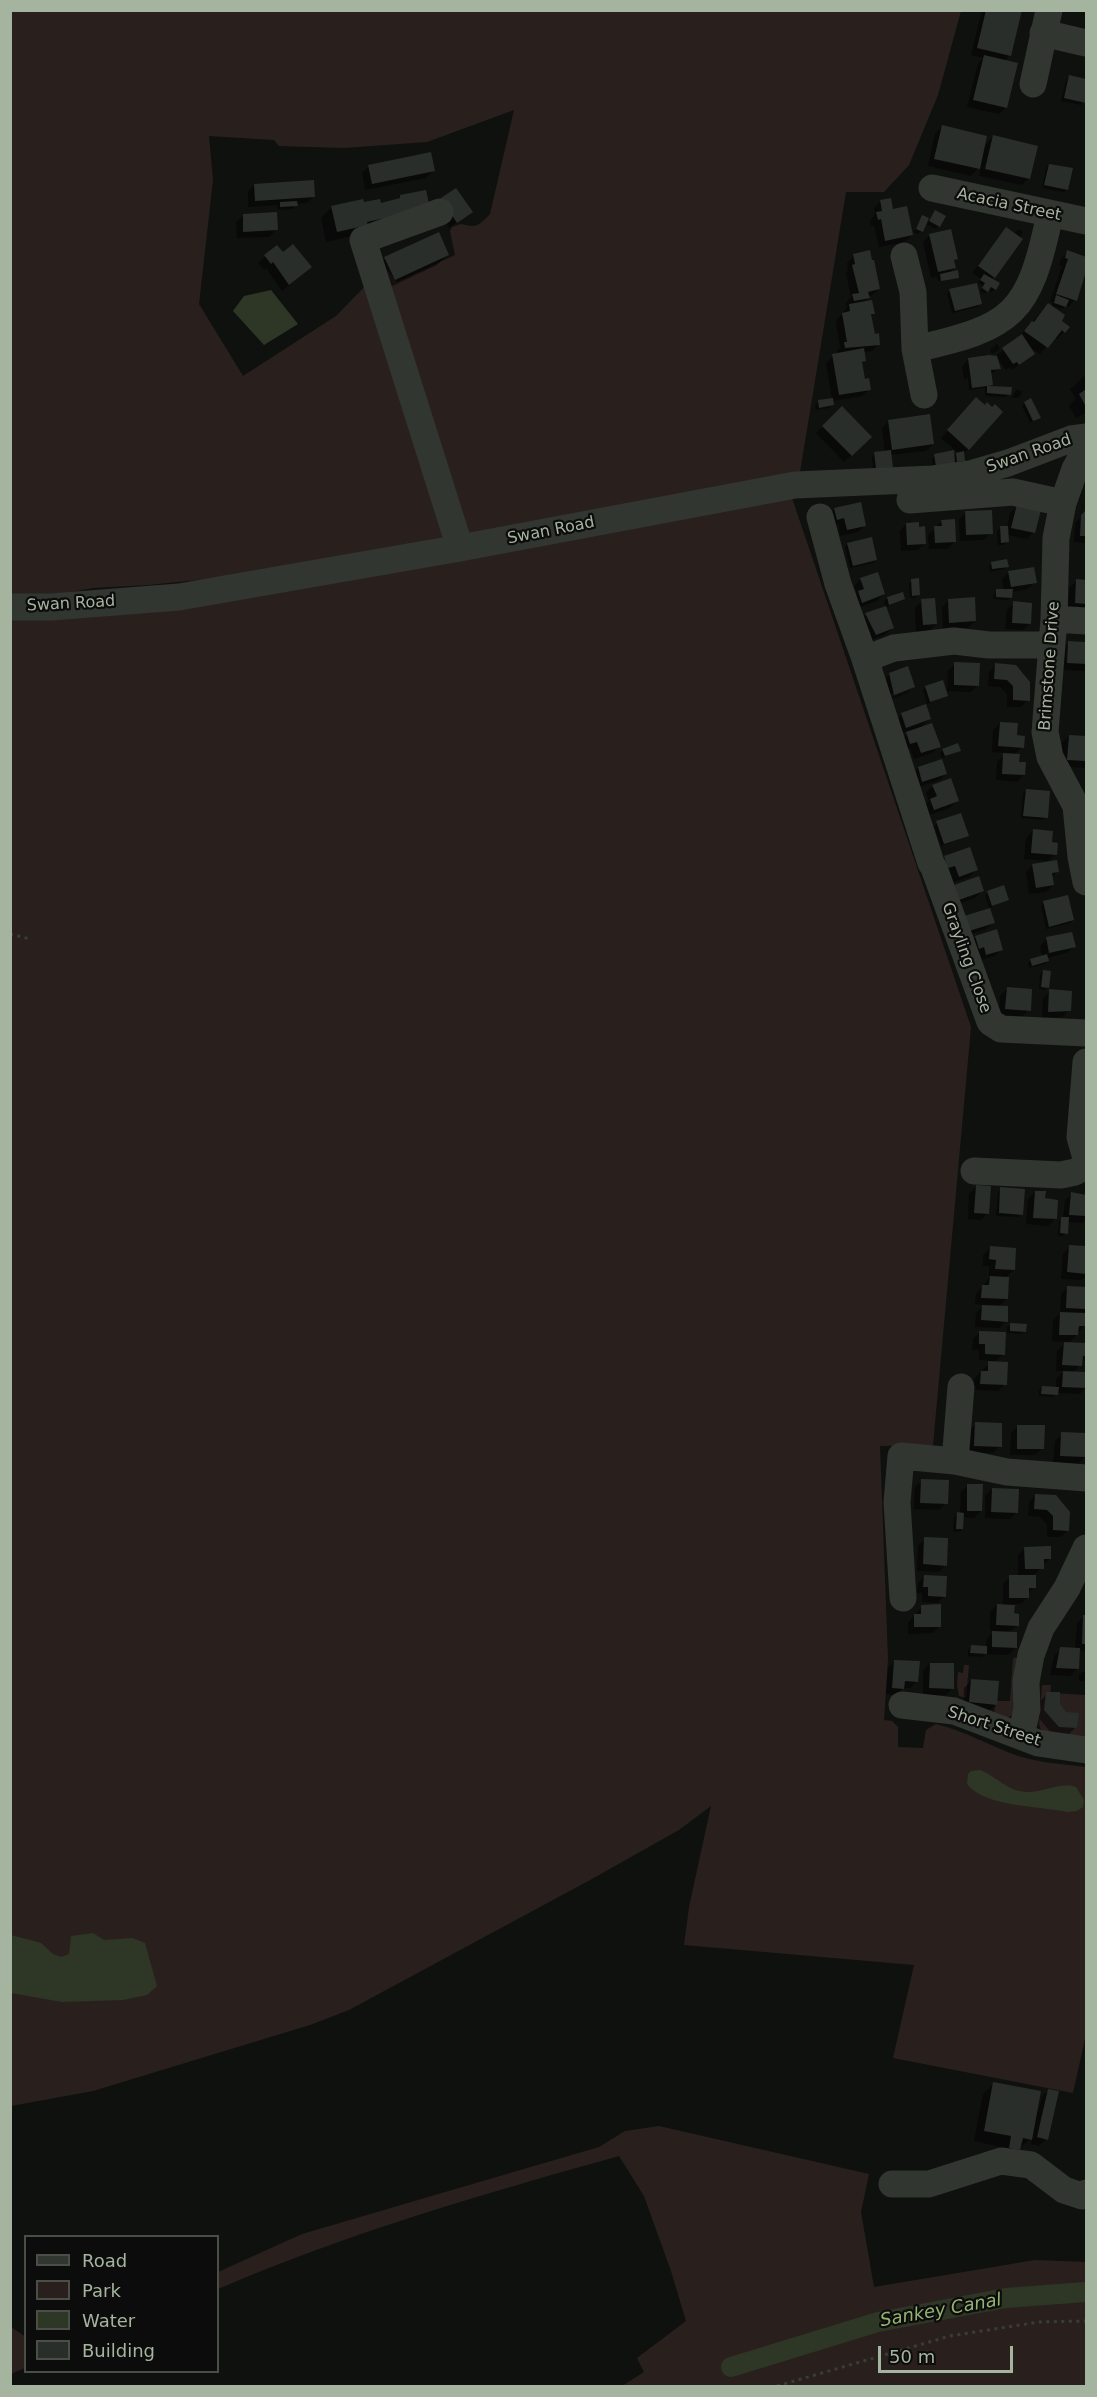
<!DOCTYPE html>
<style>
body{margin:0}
#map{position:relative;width:1097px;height:2397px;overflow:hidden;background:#0f110f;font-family:"DejaVu Sans",sans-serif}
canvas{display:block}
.frame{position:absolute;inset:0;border:12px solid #a5b49f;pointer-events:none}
.legend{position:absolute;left:24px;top:2235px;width:195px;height:138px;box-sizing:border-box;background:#0b0c0b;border:2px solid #494f46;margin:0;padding:8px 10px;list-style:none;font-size:18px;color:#a5b49f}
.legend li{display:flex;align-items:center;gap:12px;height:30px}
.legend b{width:30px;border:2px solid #494f46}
.scale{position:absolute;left:878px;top:2346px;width:135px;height:27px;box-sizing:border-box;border:3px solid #a5b49f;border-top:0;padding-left:8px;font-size:18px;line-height:21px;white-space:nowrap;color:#a5b49f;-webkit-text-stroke:4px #0b0c0b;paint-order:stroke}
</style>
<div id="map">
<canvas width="1097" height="2397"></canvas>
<div class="frame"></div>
<ul class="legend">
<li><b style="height:8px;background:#313630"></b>Road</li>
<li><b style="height:16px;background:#29201e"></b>Park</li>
<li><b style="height:16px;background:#2e3625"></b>Water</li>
<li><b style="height:16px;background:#2a2e2a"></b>Building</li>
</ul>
<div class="scale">50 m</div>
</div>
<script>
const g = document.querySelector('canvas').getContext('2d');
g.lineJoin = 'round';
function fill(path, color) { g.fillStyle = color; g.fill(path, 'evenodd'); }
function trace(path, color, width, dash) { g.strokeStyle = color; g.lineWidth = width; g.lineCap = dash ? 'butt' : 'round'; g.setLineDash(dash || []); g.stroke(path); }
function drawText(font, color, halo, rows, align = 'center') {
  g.font = font + ' "DejaVu Sans",sans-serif'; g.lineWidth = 4.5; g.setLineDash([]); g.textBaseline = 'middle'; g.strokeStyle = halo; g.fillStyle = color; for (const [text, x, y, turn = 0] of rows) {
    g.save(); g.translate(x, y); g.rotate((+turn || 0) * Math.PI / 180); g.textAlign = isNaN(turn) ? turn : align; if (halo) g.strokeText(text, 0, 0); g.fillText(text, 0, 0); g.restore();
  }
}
fill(new Path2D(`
 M11 11H961L938 95 909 165 884 192H846L800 472 467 535 380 274 387 269 397 282 455 255 450 231 452 227 461 224C478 228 478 226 490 214L514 110 427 142 344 148 279 146 274 140 209 136 213 180 199 304 243 376 336 316 371 280 444 540 216 578 149 585 93 588 67 593 11 596Z
 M791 495 971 1027 933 1445 880 1446 888 1659 884 1720 892 1721 898 1727V1747L923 1748 926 1730 936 1724C965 1731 990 1746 1018 1756 1040 1763 1064 1764 1086 1767V2034L1073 2093 893 2058 914 1965 684 1945 689 1907 711 1806 679 1830 590 1880 349 2010 310 2025 93 2091 11 2106 10 616Z
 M1019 1657 1014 1713 1007 1719 993 1715 997 1701H1010L1013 1658Z
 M964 1665H969L966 1698 959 1696 957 1686 958 1672 963 1673Z
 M1042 1685H1051L1050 1699 1052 1693 1086 1695V1740L1042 1733 1039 1724Z
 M659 2126 869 2174 861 2212 874 2287 1035 2260 1086 2262V2386H622L644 2372 637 2358 686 2321 671 2271 644 2196 619 2156C483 2194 348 2233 218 2289V2272L302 2234 599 2147 625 2131Z
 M11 2327 26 2337 25 2368 11 2374Z`), '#29201e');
fill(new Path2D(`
 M271 290 298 324 264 345 233 311 244 296Z
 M980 1770C998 1777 1007 1792 1028 1792 1045 1792 1060 1782 1076 1787L1084 1800 1083 1807 1077 1811 1068 1812C1040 1806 984 1807 967 1784L968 1774 971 1771Z
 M93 1933 104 1940 132 1938 145 1943 157 1986 147 1995 123 2000 62 2002 11 1993V1935L41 1943 53 1954 61 1957 69 1954 71 1936Z`), '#2e3625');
fill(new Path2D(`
 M982 10H1022L1010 55 1004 61 1006 108 999 114 967 107 978 64 983 58 971 55Z
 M1069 77 1086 81V93L1081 105 1061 101 1066 80Z
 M942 127 983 147 993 137 1029 178 1022 185 979 176 981 165 971 176 928 166 935 134Z
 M1049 165 1067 189 1064 192 1042 188 1046 168Z
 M369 166 433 171 426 178 365 190 362 173Z
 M254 185 314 196 307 203 296 204 293 209 278 210 277 205 248 207V192Z
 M400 197 428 208 355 235 326 242 321 218 332 207 380 204 396 201Z
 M881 201 892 211 912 235 905 242 879 247 874 225 871 226 870 221 875 215 874 208Z
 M435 206 471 212 449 228Z
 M935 212 939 226 936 229 927 224Z
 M243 216 276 230 269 237 237 238 236 222Z
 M922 217 921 231 918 234 914 232Z
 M1006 229 1014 234 1019 229 1023 232 991 280 995 289 992 292 988 289 984 294 980 291 983 286 978 283 981 279 972 273Z
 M930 235 956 259 953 262 954 268 948 274 957 277 956 279V277L938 281 937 277 931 278 923 242Z
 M277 247 303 274 282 291 266 268 264 270 258 263Z
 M1068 252 1086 258V266L1075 300 1068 307 1065 306 1062 309 1052 306 1053 302 1050 301 1062 266 1059 265 1061 259Z
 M448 254 437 265 384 290 374 269 385 258Z
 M854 256 879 289 862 303 873 313 870 316 874 335 879 344 872 351 863 352 865 361 861 364 864 381 869 389 862 396 832 401V405L829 408 816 410 815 405 819 402 832 399 826 363 833 356 838 355 837 350 840 348 836 321 847 308 846 303 851 297 846 273 848 271 847 263Z
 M950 291 980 304 977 307 952 313 947 294Z
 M1048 304 1064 332 1057 339 1055 337 1040 354 1028 346 1033 353 1012 370 1010 367 1006 370 996 356 1018 338Z
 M997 344 1000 349 992 354 990 350Z
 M969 359 999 368 990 375 991 387 1009 394 1006 397 985 396V388L969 390 968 378 964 379 962 366Z
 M1086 375V413L1076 418 1069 406 1076 399 1070 389Z
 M1016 390 1022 391 1021 395 1018 398H1012Z
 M1025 403 1039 417 1030 423 1022 406Z
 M970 406 968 449 963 454 964 461 961 464 933 469 932 459 935 456 953 457 958 453 941 438Z
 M842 408 870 437 844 462 816 433Z
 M889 421 933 444 926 451 890 455 891 467 873 470 872 457 875 454 885 453 882 428Z
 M1017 506 1034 532 1027 539 1007 535V541L1004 545H998L997 531 1000 528 1007 527 1010 513Z
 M835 509 865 525 858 532 840 536 838 524 830 526 828 516Z
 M1086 512V543L1074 542 1075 523Z
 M965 513 991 533 984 540 960 541 959 520Z
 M942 521 954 542 948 549H929L928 535Z
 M906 524 925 543 918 550 901 551 900 531Z
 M848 544 876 560 873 563 850 568 845 547Z
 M992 563 1007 566 1004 569 990 572 989 566Z
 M1009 572 1035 582 1028 589 1011 592V597L1008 600 993 599 994 594 997 591H1004L1002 579Z
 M861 579 884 594 877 601 855 609 851 600 857 594 854 586Z
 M912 581 918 595 915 598H910L909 584Z
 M1076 581H1086V610H1068L1069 588Z
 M888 598 903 599 886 607 884 601Z
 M949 600 975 621 968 628 943 629 942 607Z
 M922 601 936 624 929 631 916 632 915 608Z
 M1014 603 1029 624 1023 630 1005 629 1007 610Z
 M866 615 892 628 885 635 868 641 859 622Z
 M1068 643 1086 644V671L1061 670V650Z
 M955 664 978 685 971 692 947 691 948 671Z
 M996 665 1028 700 1021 707H1007V694L1000 687 988 686 989 672Z
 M890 674 914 686 907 693 887 701 883 681ZM908 688V691L887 699 886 696Z
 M926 687 946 696 927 704 923 690Z
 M902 714 929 719 918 730 939 746 932 753 914 759 910 748 904 750 900 741 911 730 899 734 895 721Z
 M1000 723 1015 736 1022 747 1014 755 1024 775 1017 782 996 780 997 762 1006 753 992 752 993 730Z
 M1069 736 1086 737 1085 768 1061 766 1062 743Z
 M943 750H959L942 758 940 753Z
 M918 768 946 774 939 780 916 788 911 775Z
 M933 786 957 801 950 808 927 816 924 807 929 801 926 793Z
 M1026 790 1046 817 1043 820 1021 818 1023 794Z
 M937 823 967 836 941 846 934 826Z
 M1033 831 1050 844 1055 854 1048 861 1024 859 1026 838Z
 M969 849 976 870 969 877 952 883 937 864 944 857Z
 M1033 865 1057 871 1052 877 1053 885 1046 892 1029 894 1026 872Z
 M982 891 975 898 952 906 948 893Z
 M988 892 1007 900 989 908 985 895Z
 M1044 903 1073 920 1070 923 1046 929 1041 906Z
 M993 923 986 929 962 937 958 925Z
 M976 937 1001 949 995 956 979 961 969 944Z
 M1047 939 1074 946 1067 953 1047 958 1048 961 1045 964 1029 968 1028 963 1031 960 1042 957 1040 946Z
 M1043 971 1048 987 1045 990 1039 989 1040 975Z
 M1007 989 1029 1010 1022 1017 999 1016 1000 996Z
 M1050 991 1069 1010 1062 1017 1042 1019 1043 998Z
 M976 1187 988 1213 981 1220 968 1219 969 1194Z
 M1001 1189 1021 1214 1018 1217 996 1216 998 1192Z
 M1035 1192 1044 1200 1055 1219 1048 1226 1026 1224 1028 1199Z
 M1071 1194 1086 1196V1219L1083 1223 1067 1222 1066 1233 1063 1236H1058L1059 1221 1063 1218 1065 1201Z
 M1070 1247 1086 1248V1276L1082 1280 1061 1279 1063 1254Z
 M990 1248 1014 1270 1005 1278 1007 1299 998 1307 1006 1321 999 1328 975 1327 976 1313 984 1305 975 1304 976 1294 991 1276H989V1266H983V1255Z
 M1068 1287 1086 1298 1084 1326 1068 1344 1086 1345V1357L1073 1373 1086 1374V1388L1080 1394 1057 1393 1053 1397 1039 1396V1391L1042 1387 1056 1388V1379L1064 1371H1056L1057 1351 1066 1342 1052 1341 1053 1320 1060 1314 1061 1294Z
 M1011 1324 1025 1331 1022 1334 1007 1333V1327Z
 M980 1332 1003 1354 994 1363 1005 1384 998 1391 974 1390V1379L991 1361 979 1360V1350H972L973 1339Z
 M976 1424 1000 1446 993 1453H968L969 1431Z
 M1018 1426 1042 1448 1036 1455H1010L1011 1433Z
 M1062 1434 1086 1435 1085 1457 1078 1464 1053 1462 1055 1441Z
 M922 1481 946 1503 939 1510 914 1509 915 1487Z
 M968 1485 981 1511 974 1518 963 1517 962 1529 959 1532 953 1531 954 1517 960 1514 961 1492Z
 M992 1489 1017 1512 1010 1519 985 1518V1496Z
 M1036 1495 1068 1530 1061 1537H1047V1524L1040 1517 1028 1516 1029 1502Z
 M925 1539 945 1565 939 1572 917 1571 918 1546Z
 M1025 1548 1050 1558 1034 1575V1587L1028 1594V1597L1021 1604H1013V1615L1017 1625 1009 1633 1015 1648 1008 1655 985 1654 982 1657 968 1656V1650L971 1647 986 1648V1640L994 1631H990V1612L997 1605 1003 1606V1584L1010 1577H1018V1555Z
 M925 1576 944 1596 938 1603 922 1602V1593H917L918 1583Z
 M922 1606 940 1626 933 1633 908 1634V1623Z
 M1084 1617H1086V1651L1078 1650 1077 1669 1070 1676 1050 1675 1054 1656 1061 1649H1075L1077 1623Z
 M895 1661 917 1681 910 1688H903L896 1695 886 1694 888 1668Z
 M930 1664 953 1688 946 1695H923V1671Z
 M1082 1672H1086V1681H1079V1675Z
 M971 1681 996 1704 989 1711 963 1709 964 1688Z
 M1047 1694 1076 1727 1069 1734H1052L1038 1717 1040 1701Z
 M994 2084 1038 2112 1042 2097 1049 2090 1046 2139 1039 2146 1031 2144 1032 2137 1008 2160 999 2158 1001 2147 974 2141 983 2094Z`), '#0007');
trace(new Path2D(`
 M731 2367 878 2322 1006 2298 1086 2292`), '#2e3625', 20);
fill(new Path2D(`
 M986 10H1022L1011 56 977 48Z
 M984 55 1018 63 1007 108 973 100Z
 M1069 75 1086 79V103L1064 98Z
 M942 125 987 136 980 169 934 159Z
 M993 135 1038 146 1030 179 985 169Z
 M431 152 435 171 372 184 368 165Z
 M1049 164 1073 168 1068 190 1044 185Z
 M314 180 315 197 255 201 254 184Z
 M456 188 473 212 457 223 441 198Z
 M426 190 430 208 367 222 368 225 337 232 331 206 363 199 364 202 380 199 381 203 400 198V195Z
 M891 198 893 209 907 206 913 235 885 241 881 219 878 220 876 212 882 211 880 200Z
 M297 201 298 206 280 207V202Z
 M935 210 946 216 940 227 929 221Z
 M277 212 278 230 243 232V214Z
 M922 215 929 218 923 232 916 229Z
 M1006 227 1023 239 995 278 978 266Z
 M951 229 958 259 954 260 956 268 938 272 929 234Z
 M439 232 449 255 395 280 384 257Z
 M293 244 312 267 289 285 273 262 271 264 264 255 277 245 283 252Z
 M870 250 872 260H874L880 289 868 292 870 298 854 301 852 294 859 293 852 265 855 264 853 254Z
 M1067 250 1086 257V271L1077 301 1056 294 1068 259 1065 258Z
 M958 270 959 278 941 281 940 274Z
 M984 274 1000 283 996 290 991 287 988 292 982 288 985 283 980 280Z
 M977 283 982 304 955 311 949 289Z
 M1056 295 1069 300 1066 307 1054 303Z
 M872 300 875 314H871L875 334 879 333 880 345 845 348 844 342H847L842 313 850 311 849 304Z
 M1048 303 1065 315 1062 321 1070 327 1065 333 1062 330 1048 348 1024 331 1032 321 1034 322Z
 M1022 334 1035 354 1019 365 1017 362 1013 364 1002 348Z
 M864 348 866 361 862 362 865 379 869 378 871 390 839 395 832 354Z
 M989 355 997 356 1001 369 991 370 993 385 988 386 1012 387 1011 395 987 393V386L972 388 968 358Z
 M1086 389V407L1079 394Z
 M976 397 985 405 987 402 992 407 995 404 1003 412 969 450 947 430Z
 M833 398 834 405 819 408 818 400Z
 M1031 398 1041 418 1033 421 1024 402Z
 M842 406 872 437 852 456 822 426Z
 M930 414 934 444 892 450 888 420Z
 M891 450 893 468H876L874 452Z
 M954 450 955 463 936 467 934 454Z
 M964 451 965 461 957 462 956 453Z
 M861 502 866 526 847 530 844 518 837 520 834 508Z
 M1017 504 1041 510 1035 533 1011 528Z
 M992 510 993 534 966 535 965 511Z
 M1086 510V536H1080L1081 515Z
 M955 519 956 542 935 543 934 526H942L941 520Z
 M919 522V527L925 526 926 544 907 545 906 523Z
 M1000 526H1008L1009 542 1001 543Z
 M872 537 877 560 853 566 847 543Z
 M1007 559 1009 567 992 569 991 562Z
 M1034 567 1037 583 1011 587 1008 571Z
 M878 572 885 594 862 603 858 591 864 589 860 578Z
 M919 578 920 595 912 596 911 579Z
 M1076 579 1086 580V604L1075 603Z
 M996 589H1013L1012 598 996 597Z
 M903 592 905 599 889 605 887 597Z
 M975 597 976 621 949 623 948 599Z
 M935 598 937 624 923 625 921 599Z
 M1013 601 1032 603 1031 624 1012 623Z
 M886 606 894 628 876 635 865 613Z
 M1068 641 1086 642V664L1067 663Z
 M954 662 980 663 979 686 954 685Z
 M995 663 1016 665 1030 682V701L1013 700V686L1007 680 994 679Z
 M908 666 915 687 894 695 889 673Z
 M943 680 948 696 930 702 925 686Z
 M926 704 931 719 906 728 901 713Z
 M1000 722 1018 723 1017 735 1025 736 1024 748 998 746Z
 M932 723 941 747 921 753 917 742 910 744 906 732Z
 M1069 735 1086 736V761L1067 760Z
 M958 743 961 751 945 756 942 749Z
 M1003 753 1020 754 1019 762H1026L1025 775 1002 774Z
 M942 759 947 774 922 782 918 767Z
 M951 778 959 801 934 810 930 799 937 796 932 785Z
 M1026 789 1050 791 1048 818 1023 816Z
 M961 813 969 836 944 844 936 821Z
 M1033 829 1053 831 1052 842 1058 843 1057 855 1031 853Z
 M970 847 978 870 959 877 955 866 948 868 944 856Z
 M1057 860 1059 872 1052 873 1054 885 1036 888 1032 864Z
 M979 876 984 891 959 900 954 885Z
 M1004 885 1009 900 992 906 987 891Z
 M1068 895 1074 920 1049 927 1043 901Z
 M990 908 995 923 969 931 964 916Z
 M997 929 1003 950 986 955 984 947 979 949 975 936Z
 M1072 932 1076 947 1049 953 1046 937Z
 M1047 954 1049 961 1032 966 1030 959Z
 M1043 970 1051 971 1049 988 1041 987Z
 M1007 987 1032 989 1031 1011 1005 1009Z
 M1049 989 1072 991 1071 1011 1048 1012Z
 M976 1185 991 1186 989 1214 974 1213Z
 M1000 1187 1025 1189 1023 1215 999 1213Z
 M1035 1191H1046L1045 1198 1058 1200 1057 1219 1033 1218Z
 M1071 1192 1086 1195V1216L1069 1215Z
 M1061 1217H1069L1068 1234 1060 1233Z
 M1069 1245 1086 1246V1274L1067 1272Z
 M990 1246 1016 1248 1015 1270 995 1269 996 1260 989 1259Z
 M990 1276 1009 1277 1008 1299 981 1298 982 1285H989Z
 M1067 1286 1086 1287V1309L1066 1308Z
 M982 1305 1008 1306V1322L981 1320Z
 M1060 1312 1086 1313V1326H1079L1078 1335H1059Z
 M1010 1323 1027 1324 1026 1332 1010 1331Z
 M979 1331 1006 1332 1005 1355 985 1354V1344H979Z
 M1064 1342 1086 1343V1356H1083L1082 1366 1062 1365Z
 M988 1361 1008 1362 1007 1385 980 1384 981 1371H988Z
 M1063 1371 1086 1372V1388L1062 1387Z
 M1042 1386 1059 1387 1058 1395 1041 1394Z
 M975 1422 1002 1423V1447L974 1446Z
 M1017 1425H1045L1044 1449H1017Z
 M1061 1432 1086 1433V1457L1060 1456Z
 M921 1479 949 1480 948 1504 920 1503Z
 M967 1484H983L982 1511H967Z
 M992 1488 1019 1489 1018 1513 991 1512Z
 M1035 1494 1056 1495 1070 1512 1069 1531 1053 1530V1516L1047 1510 1034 1509Z
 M957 1512 964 1513 963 1529H956Z
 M924 1537 948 1538 947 1566 923 1564Z
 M1051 1546V1559H1044V1569H1025L1024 1547Z
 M924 1575 947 1576 946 1597 928 1596V1587H923Z
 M1009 1575H1036V1588H1029V1598H1009Z
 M941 1604V1627H914V1614H921V1605Z
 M997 1604 1015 1605 1014 1613 1019 1614V1626L996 1625Z
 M1083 1615H1086V1644H1082Z
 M992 1631 1017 1632V1648L992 1647Z
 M971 1645 987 1646V1654L970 1653Z
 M1060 1647 1080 1648 1079 1669 1056 1668Z
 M894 1660 920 1661 918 1682 905 1681 904 1689 892 1688Z
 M930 1663H954V1689L929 1688Z
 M971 1679 999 1681 997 1705 969 1702Z
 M1046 1692H1060V1704L1066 1712 1079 1713 1077 1728 1059 1727 1044 1710Z
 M993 2082 1041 2091 1032 2140 1023 2138 1020 2150 1009 2148 1011 2136 984 2131Z
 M1048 2089 1059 2091 1048 2140 1037 2137Z`), '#2a2e2a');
trace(new Path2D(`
 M10 934 30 939
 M777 2386 950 2336 1039 2322 1086 2321`), '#383e36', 3, [3, 4.5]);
trace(new Path2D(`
 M1043 33 1086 43
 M1033 84 1049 10
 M932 188 1086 221
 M440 212 363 240 460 548
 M904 256 913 292 915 349 924 395
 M915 349C1014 327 1029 314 1050 214
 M1086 449 1075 469 1063 503 1056 538 1054 619 1045 732 1050 757 1076 806 1081 857 1086 882
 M910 500 1013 492 1063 503
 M820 517 838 584 865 659 931 863
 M10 607H51L179 597 460 548 795 485 933 479 970 474 1008 463 1071 439 1086 437
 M1054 619 1086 621
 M865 659 894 648 954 641 989 645H1051
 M934 868 990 1022 1001 1029 1086 1033
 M1086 1062 1080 1137 1086 1158
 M974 1171 1061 1175 1075 1172 1086 1166
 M955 1461 961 1387
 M903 1598 897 1502 901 1456 955 1461 1007 1472 1086 1478
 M902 1705 954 1711 1038 1743 1086 1750
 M1021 1736 1027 1709 1026 1682 1031 1655 1041 1628 1067 1588 1086 1548
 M892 2184H929L1001 2161 1031 2165 1064 2190 1082 2196 1086 2193`), '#313630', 27);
drawText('16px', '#a5b49f', '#0b0c0b', [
 ["Acacia Street",1009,205,12],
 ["Swan Road",1029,454,-19],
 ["Swan Road",551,531,-11],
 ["Swan Road",71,604,-3],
 ["Brimstone Drive",1050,666,-86],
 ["Grayling Close",966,958,70],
 ["Short Street",994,1727,18]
]);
drawText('italic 18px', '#94b371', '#0b0c0b', [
 ["Sankey Canal",941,2311,-10]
]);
</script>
